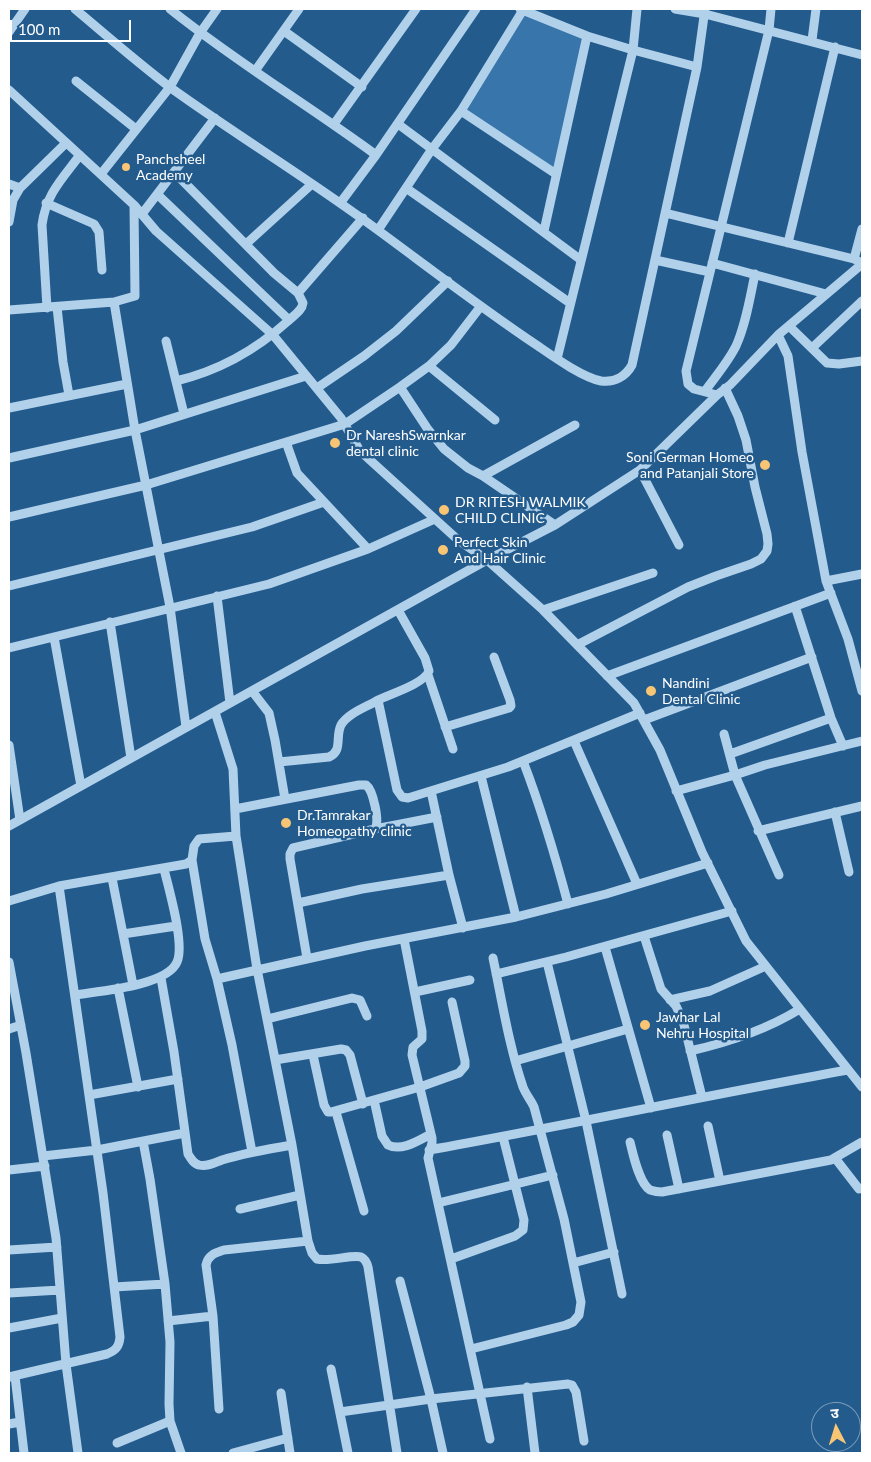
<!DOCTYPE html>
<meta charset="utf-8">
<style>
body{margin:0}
#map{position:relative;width:871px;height:1462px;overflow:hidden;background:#235b8d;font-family:Lato,"Noto Sans Devanagari",sans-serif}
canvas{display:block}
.frame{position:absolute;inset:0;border:10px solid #fff;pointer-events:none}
.north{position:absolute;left:811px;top:1402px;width:50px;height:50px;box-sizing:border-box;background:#235b8d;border:1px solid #7b9dbb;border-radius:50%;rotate:355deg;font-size:14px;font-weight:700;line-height:20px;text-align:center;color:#fff}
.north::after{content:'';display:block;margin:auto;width:18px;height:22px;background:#f7c574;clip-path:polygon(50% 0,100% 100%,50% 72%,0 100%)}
.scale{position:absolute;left:10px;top:20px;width:121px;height:22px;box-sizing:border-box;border:2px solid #fff;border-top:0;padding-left:6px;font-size:15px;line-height:18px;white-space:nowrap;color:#fff;-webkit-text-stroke:4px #235b8d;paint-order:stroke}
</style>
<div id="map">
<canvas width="871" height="1462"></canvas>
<div class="frame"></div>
<div class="north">उ</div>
<div class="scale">100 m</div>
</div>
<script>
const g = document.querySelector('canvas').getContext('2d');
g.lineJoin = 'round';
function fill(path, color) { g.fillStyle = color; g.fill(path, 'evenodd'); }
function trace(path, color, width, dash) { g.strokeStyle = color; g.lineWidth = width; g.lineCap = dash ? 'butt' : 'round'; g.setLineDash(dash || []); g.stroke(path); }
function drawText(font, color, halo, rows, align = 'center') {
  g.font = font + ' Lato,sans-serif'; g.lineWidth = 5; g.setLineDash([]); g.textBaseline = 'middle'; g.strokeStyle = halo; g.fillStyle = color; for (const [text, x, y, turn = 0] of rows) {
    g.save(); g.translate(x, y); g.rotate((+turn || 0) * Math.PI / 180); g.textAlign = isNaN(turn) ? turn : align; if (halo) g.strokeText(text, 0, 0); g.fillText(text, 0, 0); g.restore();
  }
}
fill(new Path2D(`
 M523 10 587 36 556 174 461 111Z`), '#3775aa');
trace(new Path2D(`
 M75 9C106 35 138 63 171 88 239 137 312 181 379 231 432 270 484 310 538 346 554 357 582 377 601 381 615 383 626 376 632 365L697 67 705 9
 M170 9C236 62 308 105 376 155
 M520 9 587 36 633 50 697 67
 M675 9 705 14 862 55
 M284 31 362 87
 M9 32 25 9
 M812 40 816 9
 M255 71 299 9
 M76 81 136 129
 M9 90 134 205 156 231 273 335 341 418 360 451 457 539 487 560 543 610 634 703 660 750 702 852 746 941 862 1087
 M461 111 556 174
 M334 124 416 9
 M398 124 581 260
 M174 172 274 273 298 293 303 303C302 311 294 315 288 321 257 349 218 371 176 381
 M101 174 170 87 200 33 217 9
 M9 184 20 188
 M406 188 570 303
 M157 194 289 320
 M341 202 376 155 476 9
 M46 203 94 224 99 232 102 270
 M134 205 135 296 114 302 135 430 170 607 186 727
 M665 213 854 259 862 263
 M142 214 215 118
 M9 222 13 200 20 188 66 143
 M378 230 432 149 461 111 523 10
 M544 231 587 36
 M788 243 835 47
 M246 244 312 184
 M854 259 862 229
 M655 260 710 272
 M712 263 826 294
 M298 293 363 218
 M57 307 63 362 69 395
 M47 308 42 225C46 194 62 179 80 155
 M9 310 114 302
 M789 326 827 363 839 364 862 361
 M778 335 788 356 802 452 826 581 848 639 862 691
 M166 341 184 414
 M812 348 862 301
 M557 359 633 50 637 9
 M429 366 495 420
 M400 387 427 428 444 449 468 468 483 476 555 525
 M317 388 364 356 396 331 448 281
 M705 391C716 376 728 362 736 346 746 324 750 297 755 274
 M717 395 694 389 688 384 686 371 769 30 771 9
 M9 408 127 384
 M286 442 297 473 368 549
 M9 458 135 430 306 376
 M640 470 679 545
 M483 476 575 425
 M9 517 146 485 345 424 400 387 429 366 451 345 481 306
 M826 581 862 574
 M9 586 252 527 324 502
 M217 596 230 703
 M795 606 831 718 843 746
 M398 610 425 658 429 671C424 684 390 694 378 700L397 790 402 797 408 798 508 767 640 713
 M543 610 653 573
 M110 622 131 758
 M54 637 81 786
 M577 645 688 587 716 576 751 564 761 559 767 551 768 544 767 534 755 487 746 440 738 416 725 388
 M9 648 269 584 368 549 435 519
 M428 675 453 749
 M607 676 831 593
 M252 691 269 713 275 740 285 799
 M215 712 233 769 236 836 257 969 292 1145 308 1241 312 1253 317 1259C330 1262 353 1254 361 1257 365 1259 367 1263 368 1267L397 1453
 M644 720 812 657
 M445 727 509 708 511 706 510 700 494 657
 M724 734 735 775 779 875
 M574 741 637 884
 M9 745 20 820
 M730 754 831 718
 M523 761C541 808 555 855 568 904
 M279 762 329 757C343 751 335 737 341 725 348 713 367 707 378 700
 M481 776 516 917
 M431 791 449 875 463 928
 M676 791 735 775 765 765 862 741
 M235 809 359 785H366C373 790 380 821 375 829L293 848 290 854V859L307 958
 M835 812 849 872
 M9 826 487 560 555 525 640 470 717 395 730 385 778 335 862 264
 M375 829 437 817
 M758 831 862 806
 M192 860 205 939 217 979 232 1045 252 1152
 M112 878 133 985
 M9 901 59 886 186 864 192 860 194 846 199 839 236 836
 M298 903 362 889 449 875
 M123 934 176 926
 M644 936 661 989 676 1006 683 1021 702 1097
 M404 939 422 1031V1039L413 1047 412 1055 432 1138V1143L428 1158 490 1439
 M605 947 651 1108
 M9 962 26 1053 56 1238 66 1364 78 1453
 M547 962 586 1121 622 1294
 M496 974 566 957 732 911
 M161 978 174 1052 188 1154C191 1159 194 1164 199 1165 207 1167 214 1163 222 1160 245 1153 268 1149 292 1145
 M217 979 365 946 516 917 606 894 708 863
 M118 988 138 1087
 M415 992 470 980
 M75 995C99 991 167 986 177 962 185 944 169 890 164 869
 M670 1000 710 991 766 966
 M267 1019 352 998 360 1000 367 1016
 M9 1029 21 1025
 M690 1051C730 1042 766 1030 800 1009
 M313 1055 324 1105 328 1112H331L420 1087 459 1073 465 1066V1061L452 1002
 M275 1060 341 1049 346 1050 350 1055 363 1104
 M515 1061 628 1029
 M89 1095 178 1079
 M374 1100 382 1136 388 1145C402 1152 419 1140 431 1134
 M336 1112 364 1211
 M708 1126 720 1181
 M667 1135 679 1189
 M143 1141 150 1179 165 1284 170 1342 169 1404 170 1421 181 1453
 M630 1142C633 1154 639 1183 650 1190 653 1191 658 1192 662 1192L831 1160 862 1142
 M429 1150C569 1125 708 1095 848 1070
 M43 1156 97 1150 185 1133
 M835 1158 859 1189
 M9 1170 45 1166
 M438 1203 553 1175
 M240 1209 300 1195
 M9 1250 57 1247
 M451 1259 515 1236 523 1230 524 1220 503 1137
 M573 1263 614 1252
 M400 1281 431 1399 443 1453
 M114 1287 165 1284
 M9 1293 60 1290
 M168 1321 213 1316
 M9 1328 62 1318
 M471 1349 566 1325 573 1322 579 1315 581 1302 564 1219 534 1107C531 1100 526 1095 523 1087 509 1046 502 1001 493 958
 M331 1369 348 1453
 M15 1376 24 1453
 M9 1377 107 1354C116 1350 119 1347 120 1337L103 1193 59 886
 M527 1387 535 1453
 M281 1393 290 1453
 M219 1409 213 1316 206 1265C208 1255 215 1253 224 1250L308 1241
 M340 1412 431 1399 568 1384 572 1385 576 1392 584 1441
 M9 1424 20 1422
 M117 1443 170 1421
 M233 1453 288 1438`), '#b1d1eb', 9);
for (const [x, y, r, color] of [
 [126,167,5,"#f7c574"],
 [335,443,6,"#f7c574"],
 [765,465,6,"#f7c574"],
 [444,510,6,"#f7c574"],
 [443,550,6,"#f7c574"],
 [651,691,6,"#f7c574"],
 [286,823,6,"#f7c574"],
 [645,1025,6,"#f7c574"]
]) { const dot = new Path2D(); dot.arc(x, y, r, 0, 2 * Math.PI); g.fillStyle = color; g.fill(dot); trace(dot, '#235b8d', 2); }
drawText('14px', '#fff', '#235b8d', [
 ["Panchsheel",136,159],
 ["Academy",136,175],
 ["Dr NareshSwarnkar",346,435],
 ["dental clinic",346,451],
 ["Soni German Homeo",754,457,"right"],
 ["and Patanjali Store",754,473,"right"],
 ["DR RITESH WALMIK",455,502],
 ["CHILD CLINIC",455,518],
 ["Perfect Skin",454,542],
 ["And Hair Clinic",454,558],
 ["Nandini",662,683],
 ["Dental Clinic",662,699],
 ["Dr.Tamrakar",297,815],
 ["Homeopathy clinic",297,831],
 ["Jawhar Lal",656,1017],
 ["Nehru Hospital",656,1033]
], 'left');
</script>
